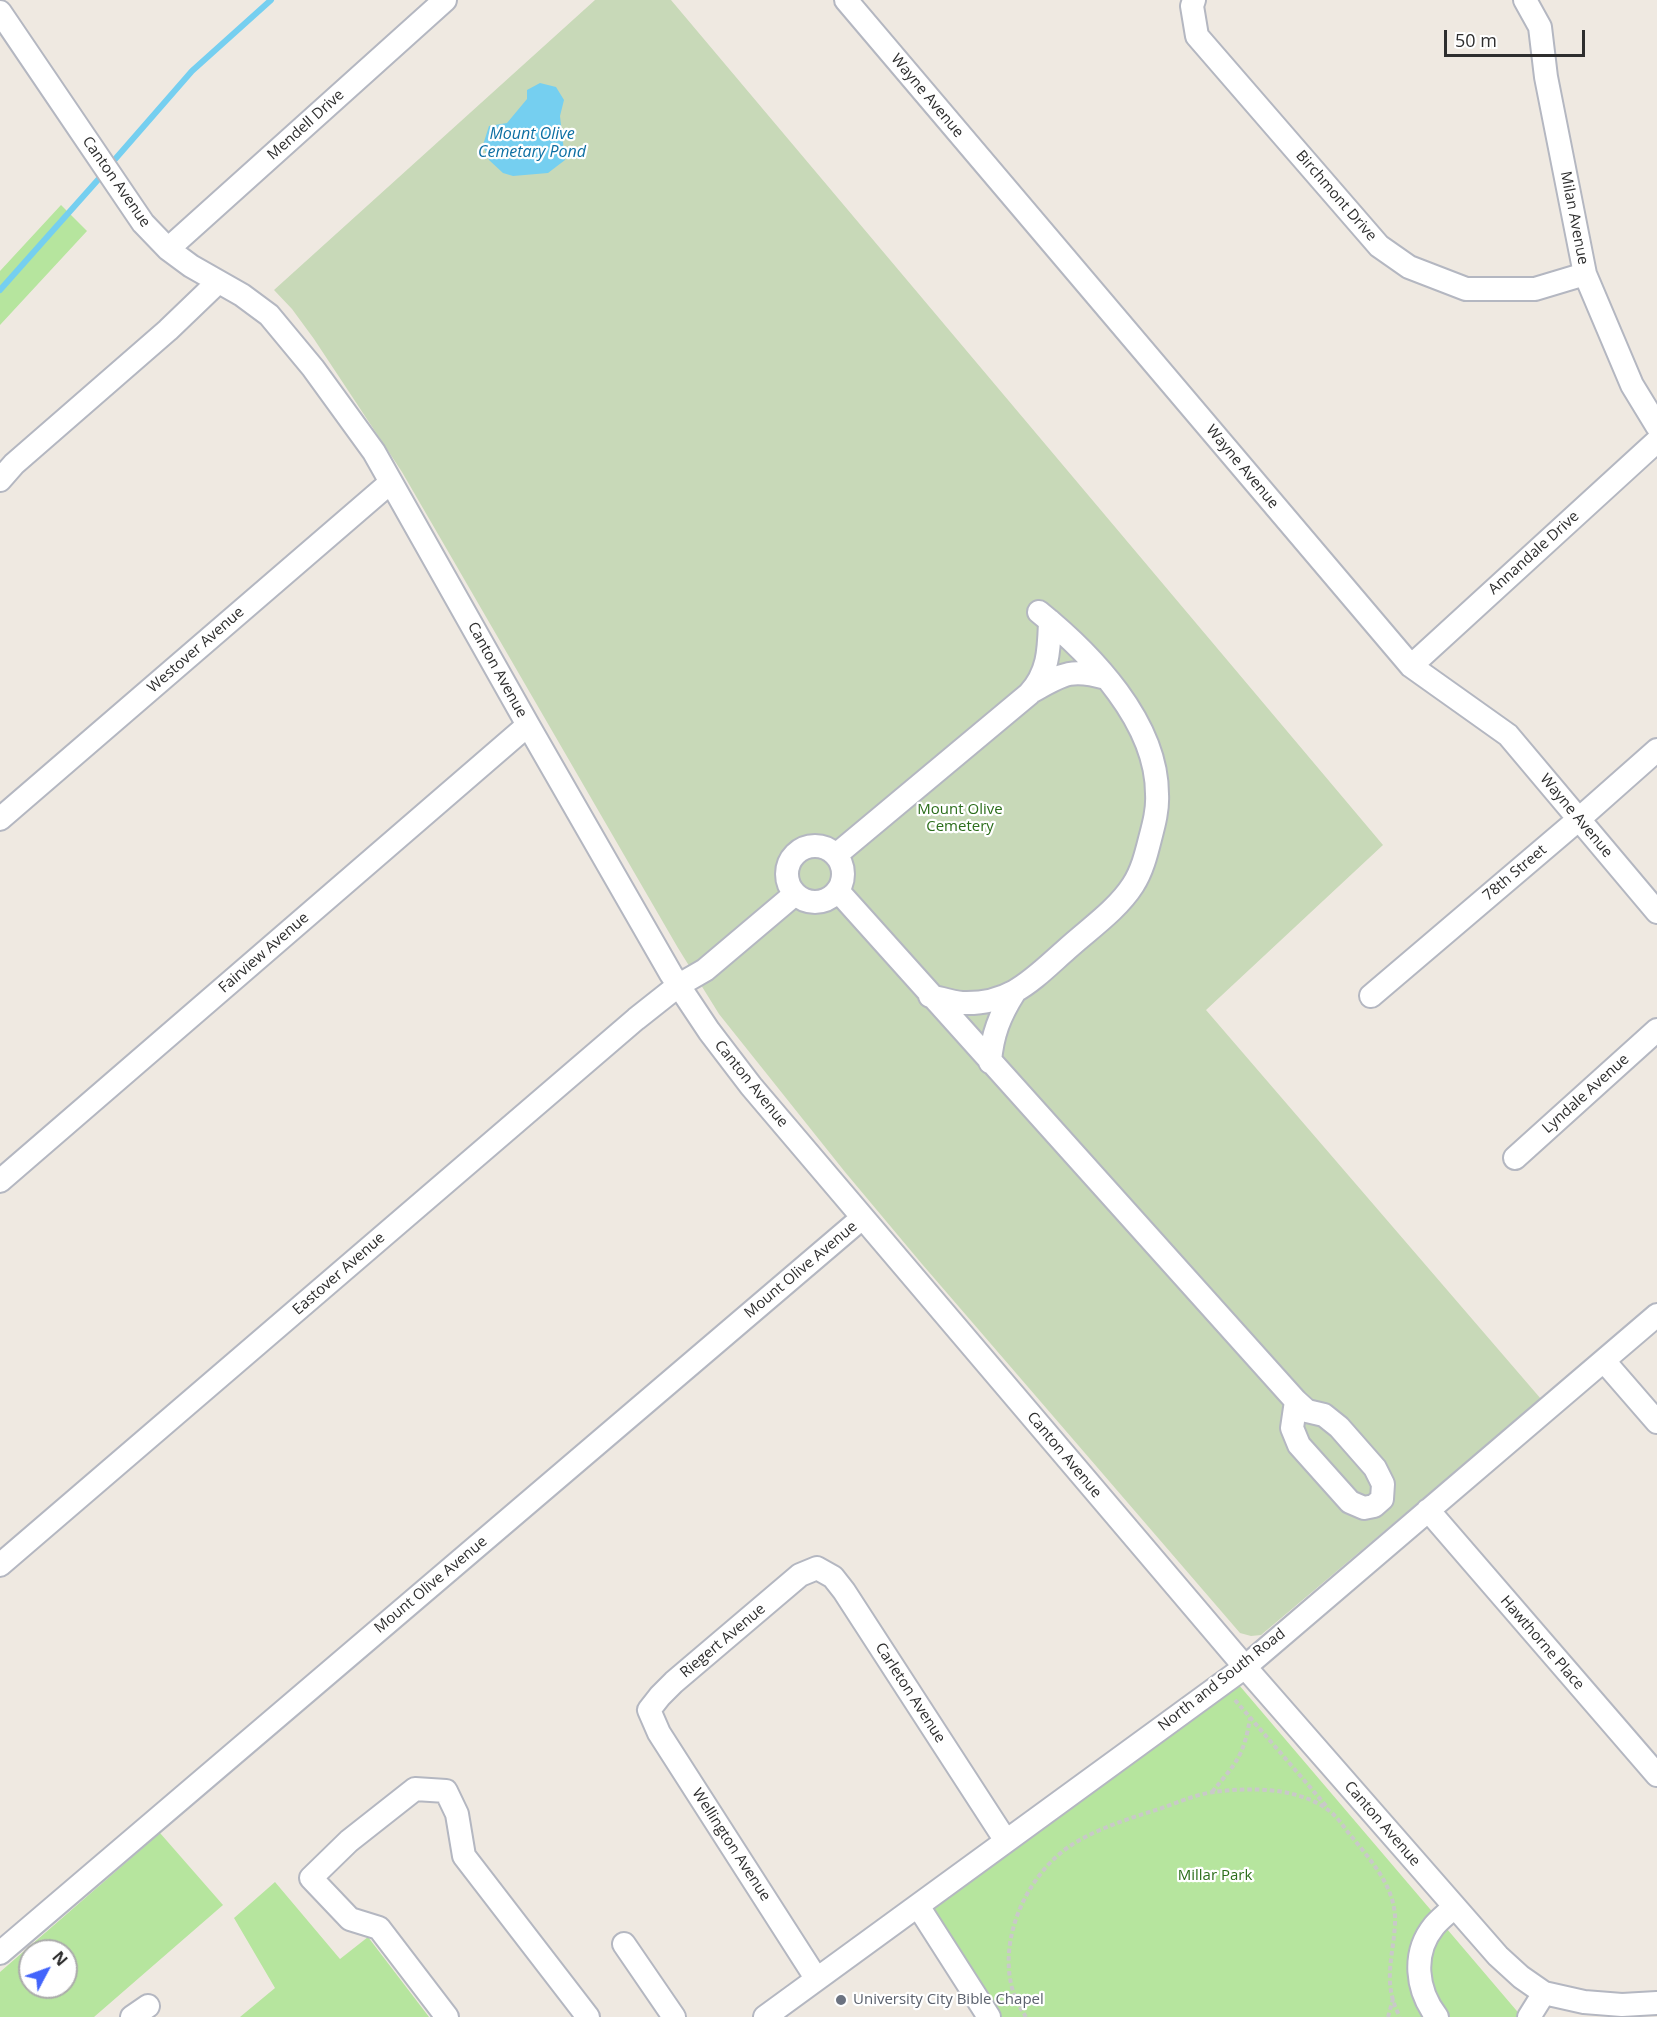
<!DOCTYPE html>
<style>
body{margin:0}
#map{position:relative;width:1657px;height:2017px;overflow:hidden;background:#efe9e1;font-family:"Open Sans",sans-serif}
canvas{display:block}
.north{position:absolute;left:18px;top:1939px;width:60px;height:60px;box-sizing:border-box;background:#fff;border:2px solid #ababab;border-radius:50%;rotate:49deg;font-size:16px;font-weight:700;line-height:24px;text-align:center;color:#2e2e2e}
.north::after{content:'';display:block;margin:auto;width:21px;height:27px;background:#4264fb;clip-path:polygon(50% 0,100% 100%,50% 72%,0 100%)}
.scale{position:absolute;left:1444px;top:30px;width:141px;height:27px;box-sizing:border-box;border:3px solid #2e2e2e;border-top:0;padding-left:8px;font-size:18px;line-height:21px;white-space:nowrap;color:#2e2e2e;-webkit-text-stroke:4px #fff;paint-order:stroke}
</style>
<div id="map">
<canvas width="1657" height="2017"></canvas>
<div class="north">N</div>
<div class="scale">50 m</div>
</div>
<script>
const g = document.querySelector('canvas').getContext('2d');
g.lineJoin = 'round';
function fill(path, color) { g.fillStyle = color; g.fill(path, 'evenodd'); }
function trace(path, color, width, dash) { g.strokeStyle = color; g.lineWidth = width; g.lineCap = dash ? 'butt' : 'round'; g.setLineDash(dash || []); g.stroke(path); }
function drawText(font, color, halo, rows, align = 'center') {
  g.font = font + ' "Open Sans",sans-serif'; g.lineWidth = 4.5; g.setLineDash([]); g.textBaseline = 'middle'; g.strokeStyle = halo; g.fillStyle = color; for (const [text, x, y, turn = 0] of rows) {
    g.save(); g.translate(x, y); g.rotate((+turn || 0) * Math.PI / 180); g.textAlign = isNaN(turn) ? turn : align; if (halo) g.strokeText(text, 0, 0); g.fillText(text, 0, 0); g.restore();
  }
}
fill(new Path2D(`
 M61 205 87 231 0 325V271Z
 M1239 1685 1522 2017H1001L932 1909Z
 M160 1833 223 1905 94 2017H0V1972ZM30 1951H66V1987H30Z
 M275 1882 340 1959 368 1937 429 2017H240L275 1988 234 1918Z`), '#b6e59e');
fill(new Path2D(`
 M595 0H671L1383 845 1206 1010 1541 1399 1261 1635 1251 1636 1240 1633 922 1264 845 1172 719 1014 678 948 402 472 314 339 292 309 274 290Z`), '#c8d9b8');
fill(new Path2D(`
 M540 83 556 87 564 100 560 116 565 160 548 173 513 176 503 173 489 160 483 145 489 126 507 123 527 99V90Z`), '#75cff0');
trace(new Path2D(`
 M110 165 192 71 271 0
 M0 290 104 173`), '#75cff0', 6);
const minor = new Path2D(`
 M846 0 1411 666 1508 735 1657 912
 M1194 0 1192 6 1197 36 1379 246 1409 267 1466 289H1535L1585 274
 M1525 0 1540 27 1546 77 1585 274 1632 385 1657 426
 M0 12 143 223 168 249 191 266 242 295 269 315 313 368 374 452 528 725 671 974 709 1031 751 1086 1245 1667 1498 1956 1521 1977 1544 1993 1584 2002 1622 2005 1657 2003
 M168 249 445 0
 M0 480 14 464 168 330 218 282
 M1411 666 1657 441
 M1033 691C1063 674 1071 668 1106 678
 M0 819 391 482
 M787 874a28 28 0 1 1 56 0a28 28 0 1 1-56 0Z
 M836 855 1029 694C1049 672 1049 649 1050 621
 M838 891 1296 1401 1307 1411 1324 1415 1339 1427 1375 1468 1383 1484 1382 1499 1374 1506 1364 1508 1350 1502 1299 1445 1292 1428 1296 1401
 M930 996C940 998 951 1002 962 1003 1011 1005 1033 979 1067 949 1089 929 1117 910 1133 885 1142 871 1146 855 1150 839 1154 824 1158 809 1157 794 1157 722 1091 654 1039 612
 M1371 996 1579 819 1657 750
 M990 1062C992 1035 1000 1015 1014 993
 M1515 1158 1657 1030
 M0 1181 528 725
 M1604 1361 1657 1422
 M1428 1510 1657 1775
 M0 1565 636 1019 679 985 705 970 795 894
 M918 1906 989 2017
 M624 1944 674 2017
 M0 1953 862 1218
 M816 1978 659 1733 649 1710 660 1696 674 1682 800 1575 817 1568 833 1577 844 1591 1006 1841
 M132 2017 148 2006
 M447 2017 379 1928 350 1919 311 1878 349 1841 415 1789 446 1791 457 1814 464 1856 588 2017
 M765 2017 1245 1667 1657 1315
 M1437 2017C1416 1990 1412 1953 1434 1926 1440 1919 1448 1913 1454 1907
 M1529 2017 1544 1993`);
trace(minor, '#b4b7c1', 26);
trace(new Path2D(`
 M1235 1700 1328 1808
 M1212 1792C1236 1763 1244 1756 1250 1718
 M1026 2017C1022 2011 1018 2004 1015 1997 994 1942 1028 1869 1078 1841 1104 1826 1134 1817 1162 1808 1179 1802 1197 1794 1214 1792 1252 1787 1301 1787 1332 1813 1339 1819 1345 1829 1352 1837 1372 1862 1397 1889 1395 1924 1393 1959 1382 1983 1400 2017
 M1388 2017 1393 1999`), '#c9c9c9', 4, [4.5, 3]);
trace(minor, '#fff', 22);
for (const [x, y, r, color] of [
 [841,2000,6,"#6b7280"]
]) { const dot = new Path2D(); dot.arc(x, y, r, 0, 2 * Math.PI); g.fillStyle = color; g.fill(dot); trace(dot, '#fff', 2); }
drawText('15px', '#2e2e2e', '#fff', [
 ["Wayne Avenue",927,96,50],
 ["Mendell Drive",306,125,-42],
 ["Canton Avenue",116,182,55],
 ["Birchmont Drive",1336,196,49],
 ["Milan Avenue",1574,218,79],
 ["Wayne Avenue",1242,467,50],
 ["Annandale Drive",1534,553,-42],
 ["Westover Avenue",196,650,-41],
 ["Canton Avenue",497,670,61],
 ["Wayne Avenue",1576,816,50],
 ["78th Street",1515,873,-40],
 ["Fairview Avenue",264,953,-41],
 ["Canton Avenue",751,1084,51],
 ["Lyndale Avenue",1586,1094,-42],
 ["Mount Olive Avenue",801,1270,-40],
 ["Eastover Avenue",339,1274,-41],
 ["Canton Avenue",1064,1455,50],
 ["Mount Olive Avenue",431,1585,-40],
 ["Riegert Avenue",723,1641,-40],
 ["Hawthorne Place",1542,1643,49],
 ["North and South Road",1222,1680,-38],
 ["Carleton Avenue",910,1693,57],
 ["Canton Avenue",1382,1824,49],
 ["Wellington Avenue",731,1845,57]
]);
drawText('15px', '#2c6e1b', '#fff', [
 ["Mount Olive",960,810],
 ["Cemetery",960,827],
 ["Millar Park",1215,1876]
]);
drawText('15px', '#5b616d', '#fff', [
 ["University City Bible Chapel",853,2000]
], 'left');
drawText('italic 16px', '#0d6fa3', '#fff', [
 ["Mount Olive",532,134],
 ["Cemetary Pond",532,152]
]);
</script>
